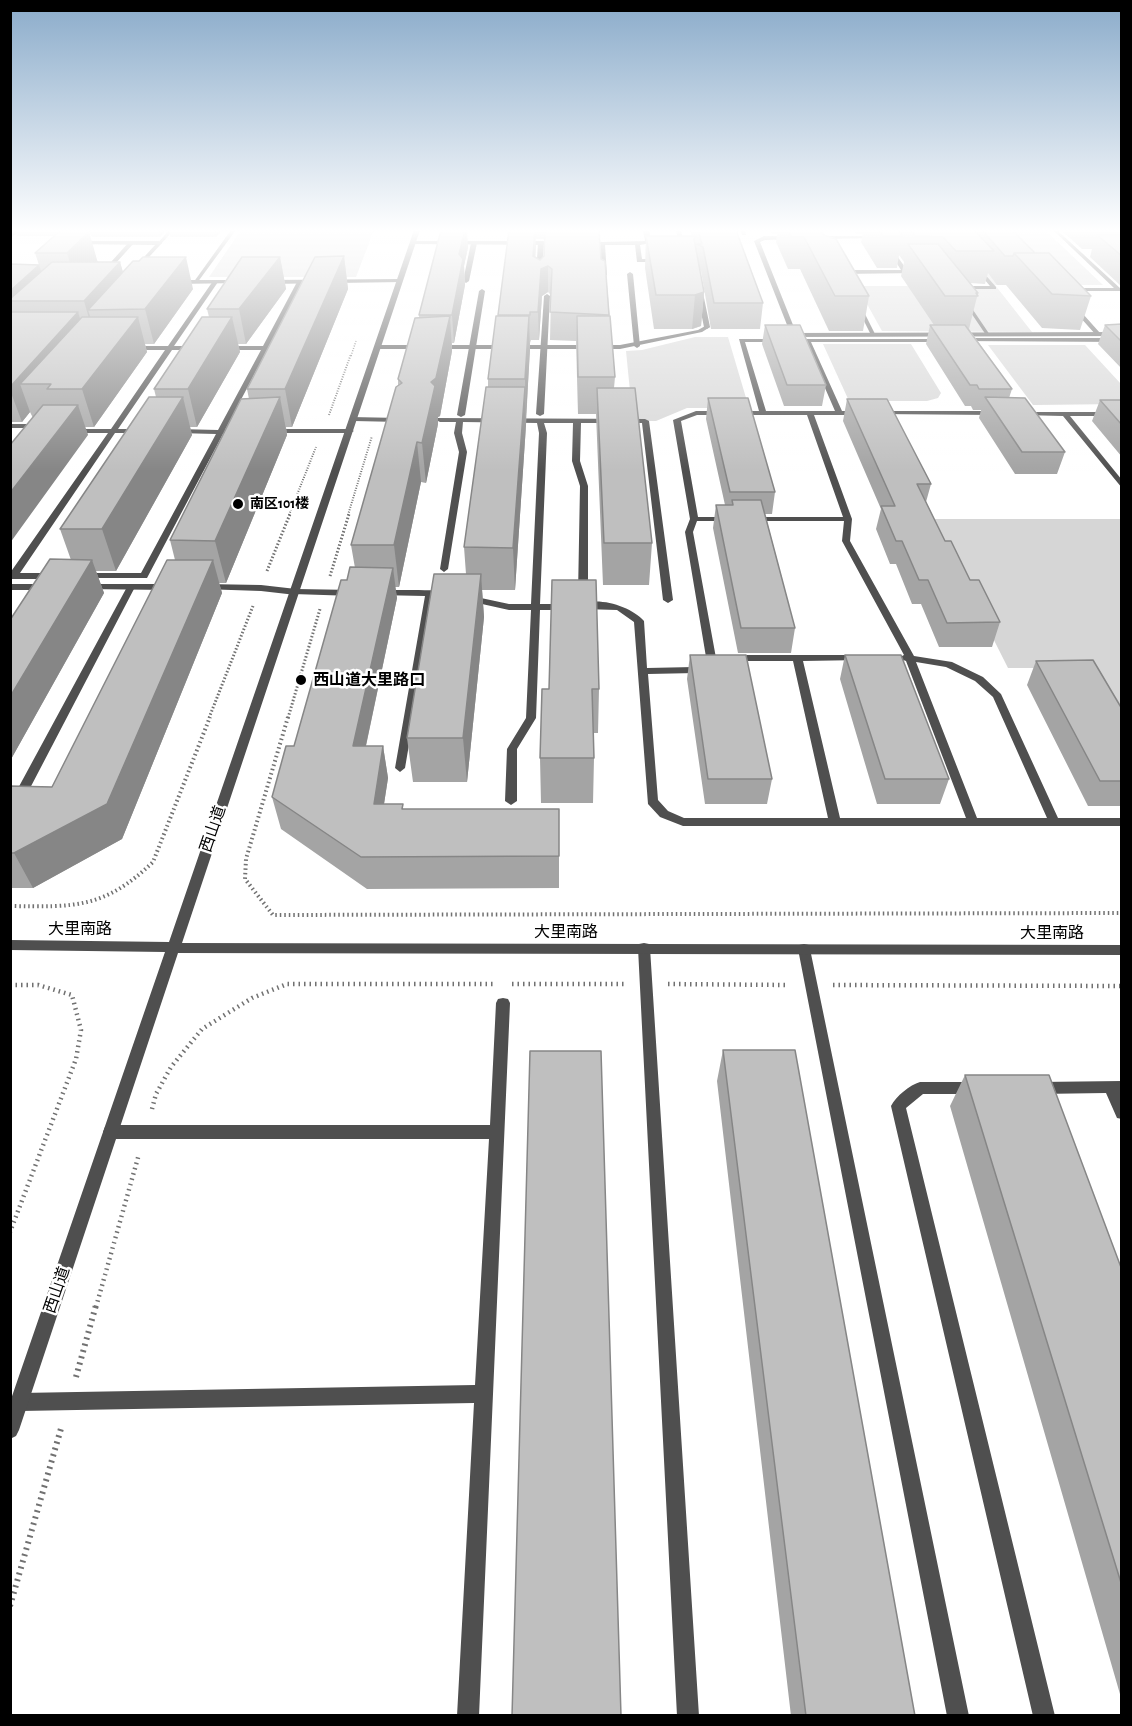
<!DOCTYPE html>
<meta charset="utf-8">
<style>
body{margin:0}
#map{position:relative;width:1132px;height:1726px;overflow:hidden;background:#fff;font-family:"Alegreya Sans",sans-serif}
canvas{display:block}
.frame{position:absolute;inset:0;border:12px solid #000;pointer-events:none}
</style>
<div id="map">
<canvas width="1132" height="1726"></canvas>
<div class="frame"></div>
</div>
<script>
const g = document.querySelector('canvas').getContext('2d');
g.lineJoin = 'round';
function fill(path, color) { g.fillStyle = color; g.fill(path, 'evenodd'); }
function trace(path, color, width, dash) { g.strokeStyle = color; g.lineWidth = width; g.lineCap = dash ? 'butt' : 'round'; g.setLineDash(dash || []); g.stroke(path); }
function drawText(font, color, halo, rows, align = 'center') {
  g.font = font + ' "Alegreya Sans","Noto Sans SC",sans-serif'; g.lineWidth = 5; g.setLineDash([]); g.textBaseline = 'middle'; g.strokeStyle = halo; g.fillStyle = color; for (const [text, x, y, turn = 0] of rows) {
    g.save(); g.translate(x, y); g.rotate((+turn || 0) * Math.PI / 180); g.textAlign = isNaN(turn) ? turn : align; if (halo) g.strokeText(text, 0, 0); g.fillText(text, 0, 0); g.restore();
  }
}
fill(new Path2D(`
 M241 230H374L356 277H209Z
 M973 230H1045L1103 285H995L1032 332 882 331 857 286H992L963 250Z
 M695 337H728L749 408H687L656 421H633L626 351 642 350Z
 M823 344H911L941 393 938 398 927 401H849Z
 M988 345H1085L1121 384V404L1033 405Z
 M933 519H1121V736L1069 668H1008Z`), '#d6d6d6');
trace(new Path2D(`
 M351 356 356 341`), '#717171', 1.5, [1, 1.5]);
trace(new Path2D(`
 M329 415 351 354
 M289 515 316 447
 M348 515 372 436`), '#717171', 2, [1, 1.5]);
trace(new Path2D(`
 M267 571 290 514
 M330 576 349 514
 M209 718 253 606
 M288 718 320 609`), '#717171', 3, [1.5, 2]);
trace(new Path2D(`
 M288 717 246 859 245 879 273 915 1122 913
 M10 906C74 907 104 909 153 862L210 717`), '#717171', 4, [1.5, 3]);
trace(new Path2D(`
 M512 984H624
 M668 984 789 985
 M10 985H38L72 995 81 1030 76 1059 10 1232
 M833 985 1122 986
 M152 1109 156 1094 171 1067 202 1029 252 998 287 984H495
 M96 1307 139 1154`), '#717171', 4.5, [1.5, 4]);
trace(new Path2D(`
 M76 1377 96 1305
 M10 1606 62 1425`), '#717171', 6, [2, 4.5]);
fill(new Path2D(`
 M169 230H174L161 244H157Z
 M231 230H236L197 283H193Z
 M643 230H649L651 243 640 245 642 259H660L662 262H637L635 245H605L607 275 602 276 600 242 645 241Z
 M676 230H681L686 253 681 252Z
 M741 230H745L746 235H742Z
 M1053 230H1057L1121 289V291H1068L1070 288H1114Z
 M792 236 794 239 765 240 760 242 797 335 794 337 791 335 754 241 764 236Z
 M816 236H876L879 238 814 239Z
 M474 241 477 243 469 281 466 283 463 281 471 243Z
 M541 241 544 243 542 274 539 276 536 274 538 243Z
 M129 242 134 243 106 274H102V272Z
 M890 246 907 270H917L919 273 840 274 837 272 840 270H901L887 248Z
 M976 264 996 287V289H956L958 286H990L973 266Z
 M630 272 633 274 640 346 637 348 634 346 627 274Z
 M300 280 303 282 225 430 230 432 223 434 147 578H79V574L82 573H141L216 434 177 433 173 431 177 429 218 430 261 350H224L221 348 224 346H263L297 282Z
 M213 281 218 282 174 346H198L201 348 198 350H172L118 429H142L146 431 142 433H115L20 573H56L60 576 56 579H10V573L108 433H72L68 431 72 429H111L165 350H131L128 348 131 346H168Z
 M482 289 485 291 465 415 461 417 457 415 479 291Z
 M700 291 703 293 710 327 707 329 704 327 697 293Z
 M547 294 550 296 544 414 540 416 536 414 544 296Z
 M961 298H965L990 335H986Z
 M855 303 860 304 876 336 871 335Z
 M1071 305H1075L1100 333V335H1096L1071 307Z
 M960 338H1122V342L958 341V339Z
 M739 339H945V341L943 342H811L842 411H859L863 413 859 415H814L852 519 850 541 914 656 952 662 983 677 1001 694 1058 818H1122V826H683L660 817 648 804 634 622 617 610 583 609 578 606C595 595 631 606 644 621L647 668 694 667 706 657 685 532 690 519 673 420 696 411H759ZM745 342H805L835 411H766ZM697 415H807L843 517H750L746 519 750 521H844L842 541 904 655 898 658 906 661 966 818H840L803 661 862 660 864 658 859 655H732L727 658 732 661H793L828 818H684L668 811 658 800 648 674 696 673 716 658 693 532 697 521H730L734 519 730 517H698L681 421ZM916 662 946 667 975 681 993 697 1047 818H977Z
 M880 411H994L998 413 994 415 878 414V412Z
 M1019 412H1122V416H1070L1122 480V488L1063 416 1021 415 1019 414Z
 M351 417 400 418 404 420 400 422 354 421 350 419Z
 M437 418 645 419 649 421 673 600 668 603 663 600 642 423H581L580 461 588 486V595L583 598 578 595 580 486 572 461 573 423H544L547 433 540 604H565L570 607 565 610H540L536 718 517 749V801L511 805 505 801 507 749 526 718 531 610H509L464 600 462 598 467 595 509 604H531L539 433 537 423 463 422 462 433 467 452 448 569 444 572 440 569 459 452 454 433 456 422H440L436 420Z
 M10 424H27L31 426 27 428H10Z
 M267 429H350L354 431 350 433H267Z
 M131 584 135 587 28 792 26 795H18L16 792 127 587Z
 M296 589 354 590 359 593 354 596 293 594V590Z
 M380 590C394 591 442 588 452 594L447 597H434L405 768 400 772 395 768 425 596 377 595 375 593Z
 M644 943 649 944 650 948 699 1716H677L638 948 639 944Z
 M503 998 508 999 510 1003 479 1716H457L474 1403 20 1411 14 1408 11 1402 14 1396 20 1393 475 1385 489 1139H110L105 1137 103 1132 105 1127 110 1125H490L496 1003 498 999Z
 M1122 1081V1119L1117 1118 1106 1093 1039 1094 1034 1092 1032 1088 1034 1084 1039 1082Z
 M920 1082H973L978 1084 980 1088 978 1092 973 1094H923L906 1108 1055 1716H1033L891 1106C896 1096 910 1085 920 1082Z`), '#4f4f4f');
fill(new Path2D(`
 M16 230H22L10 238V234Z
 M78 241H159L162 243 137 270 135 267 155 245 76 244Z
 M413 241H559L562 243 559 245 411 244Z
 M400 279 402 282 269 284 266 282 269 280Z
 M239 280 241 283 176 284 173 282 176 280Z
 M707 325 710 327 702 332 620 349H378L375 347 378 345H620L698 330Z
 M1122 332V336L790 337 787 335 790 333Z
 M10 584H46L50 587 46 590H10Z
 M88 584H169L173 587 169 590 85 589V585Z
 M205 584 261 585 296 589 301 592 296 595 261 591 202 589V585Z
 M804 944 809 945 810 949 969 1716H947L798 949 799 945Z`), '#4f4f4f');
fill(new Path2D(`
 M414 230H420L182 943 1122 945V955L178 953 19 1430 16 1436 10 1439V1402L165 952 10 950V940L169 942Z`), '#4f4f4f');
fill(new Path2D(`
 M15 230H86L89 232 97 262H120L123 272 193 289 154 344H145L147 352 94 427H85L88 435 33 418 30 412 22 422H10V264L39 265 35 253 54 236H17Z
 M89 230H166L160 237H94L91 236Z
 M169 230H222L216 237H170Z
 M509 230H599L601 259 605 261 615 377 614 388 652 543 649 585H603L596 414H578L576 341 550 340 551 295 548 292 542 296 539 340H531L530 343 526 425 515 590H482L484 617 467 782H413L407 738 466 574 464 547 488 387V379L498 316ZM535 239H545L544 256 540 260 535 257Z
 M690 230H736L763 303 760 329H711L701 271 700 270 704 292 701 326 692 329H654L645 268 646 236H692Z
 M770 230H821L824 235 869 296 863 331H829L800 269H788L776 242 777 234H772Z
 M853 230H1012L1035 253 1091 296 1080 330 1042 328 1006 285H997L988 273 985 284 970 283 978 293 969 329 1012 389 1009 398 1065 452 1057 474H1015L979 418 981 410H973L971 406H965L926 344 930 325H934L901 276 904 262 899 255 897 268H877L861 242 863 234H856Z
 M1061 230H1122V287L1090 257 1092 249H1082Z
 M468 247 464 266 465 285 454 343H452V351L440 416 438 417V424L426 483 421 482 399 587H395L397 598 366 746H383L388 778 384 804 404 809H559V888L367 889 281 829 272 797 294 746 347 580 355 568 351 545 398 385V379L419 318V315Z
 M344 256 348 289 292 427H286L287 435 226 583H219L222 593 122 839 33 888H10V786L52 787 175 560 170 540 249 399 247 389Z
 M280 257 286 289 246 344H238L240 352 197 427H190L192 435 116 571H96L104 593 10 761V620L71 560 60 529 156 397 154 389 209 317 207 309Z
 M1122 324V369L1098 344 1105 325Z
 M765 325 826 385 822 406H784L762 344Z
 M708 398 775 492 772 514H765L795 628 791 653H738L713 528 716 505H725L706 419Z
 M847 399 931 484 926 502 945 541 970 580 1000 622 992 647H939L921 604H912L896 564H890L876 529 881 509 843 421Z
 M1100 400H1122V457L1092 421Z
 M690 655 772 779 767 804H705L687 679Z
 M845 655 949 779 940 804H877L840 679Z
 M1036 661 1122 709V806H1088L1027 685Z
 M549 689H599L598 733H593L594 758 593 803H541L540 758Z
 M723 1050 915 1716H791L717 1081Z
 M965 1075 1122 1270V1701L950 1106Z`), '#a4a4a4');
fill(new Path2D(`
 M158 230H166L160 237Z
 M214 230H222L216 237Z
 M465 230H467L468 247 464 266 465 285 454 343 452 315 459 254Z
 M535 230 536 247 534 282 533 256Z
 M89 232 98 263 77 286 67 253Z
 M344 256 348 289 292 427 285 389Z
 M186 257 193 289 154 344 145 309Z
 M280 257 286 289 246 344 239 309Z
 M120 262 129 294 88 310 96 334 94 336 84 301Z
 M39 265 49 294 10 301V291Z
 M548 266V292L542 296 539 340 538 312 541 269Z
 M704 292 701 326 692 329 695 295Z
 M78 312 88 343 20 384 30 412 22 422 10 390V387Z
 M450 316 452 351 440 416 438 417V424L426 483 422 443 431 382Z
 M529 316 530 351 526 416 525 379Z
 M138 317 147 352 94 427 82 389Z
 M232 317 240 352 197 427 188 389Z
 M525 387 526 425 515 590 513 548Z
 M183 397 192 435 116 571 102 529Z
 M280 397 287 435 226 583 215 541Z
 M78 405 88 435 10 543V493Z
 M417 442 421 482 399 587 394 545Z
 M92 560 104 593 10 761V697Z
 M213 560 222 593 122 839 33 888 14 853Z
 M393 568 397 598 359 778 353 746Z
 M481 574 484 617 467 782 463 738Z
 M383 746 388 778 379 836 374 804Z`), '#868686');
const building = new Path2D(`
 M61 230H86L89 232 67 253H35Z
 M441 230H465L459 254 463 259 452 315H419Z
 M509 230H535L533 256 540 260 544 256 545 230H599L601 259 605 261 609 315 550 312 552 269 548 266 541 269 538 312H530V315H498Z
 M698 230H736L763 303H714L703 247 697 244H702Z
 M788 230H821L824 235 836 239 869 296H835L804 237H792Z
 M879 230H898L903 236H883Z
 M910 230H974L994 251H956L943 237 915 236Z
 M982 230H1012L1035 253H1014L1013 256H1005Z
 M1097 235H1122V256Z
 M646 236H696L694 239 704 292 695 295H656Z
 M908 244H938L978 293H976L978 296H945Z
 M1014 253H1049L1091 296 1052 294Z
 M344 256 285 389H247L315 257Z
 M143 257H186L145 309 88 310 133 261H139Z
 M242 257H280L239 309H207Z
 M52 262H120L84 301H10V299Z
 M10 264 39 265 10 291Z
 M10 312H78L10 387Z
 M450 316 436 378 431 382 435 386 422 443 417 442 394 545H351L396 387 402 383 398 379 415 318Z
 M496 316H529L525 379H488Z
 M577 316H610L615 377H578Z
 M82 317H138L82 389H47L51 384H20Z
 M202 317H232L188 389H154Z
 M1122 324V342L1105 325Z
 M765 325H800L826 385H787Z
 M930 325H965L1012 389H979L977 385H970Z
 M486 387H525L513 548 464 547Z
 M597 388H635L652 543H604Z
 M149 397H183L102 529H60Z
 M280 397 215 541 170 540 241 399Z
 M985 397 1025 398 1065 452H1022Z
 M708 398H748L775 492H730Z
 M847 399H887L931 484H917L945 541H951L970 580H979L1000 622 947 623 928 580H919L902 541H896L881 506H895Z
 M1100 400H1122V425Z
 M43 405H78L10 493V445Z
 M732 500H761L795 628H741L716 505H733Z
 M50 559 92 560 10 697V620Z
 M167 560H213L107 804 14 853H10V786L52 787Z
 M350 567 393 568 353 746H383L374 804H403L402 809H559V856L361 857 272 797 286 746H294L341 580H347Z
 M434 574H481L463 738H407Z
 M552 580H596L599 689H592L594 758H540L542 689H549Z
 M690 655H746L772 779H708Z
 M845 655H901L949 779H885Z
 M1093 660 1122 709V781H1100L1036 661Z
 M723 1050H795L915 1716H806Z
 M530 1051H601L621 1716H512Z
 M965 1075H1049L1122 1270V1586Z`);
fill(building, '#bfbfbf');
trace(building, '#868686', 1.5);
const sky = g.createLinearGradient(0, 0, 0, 471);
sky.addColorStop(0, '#8aabca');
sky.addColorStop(0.49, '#fff');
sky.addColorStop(1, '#ffffff00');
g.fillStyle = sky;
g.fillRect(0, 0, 1132, 471);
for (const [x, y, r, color] of [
 [238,504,6,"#000"],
 [301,680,6,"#000"]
]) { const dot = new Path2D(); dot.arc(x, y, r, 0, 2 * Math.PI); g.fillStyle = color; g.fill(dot); trace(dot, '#fff', 2); }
drawText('bold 14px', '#000', '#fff', [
 ["南区101楼",250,504]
], 'left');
drawText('bold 16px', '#000', '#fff', [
 ["西山道大里路口",313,680]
], 'left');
drawText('16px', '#000', '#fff', [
 ["西山道",213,829,-71],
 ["大里南路",80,929],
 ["大里南路",566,932],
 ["大里南路",1052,933],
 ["西山道",57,1290,-71]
]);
</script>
